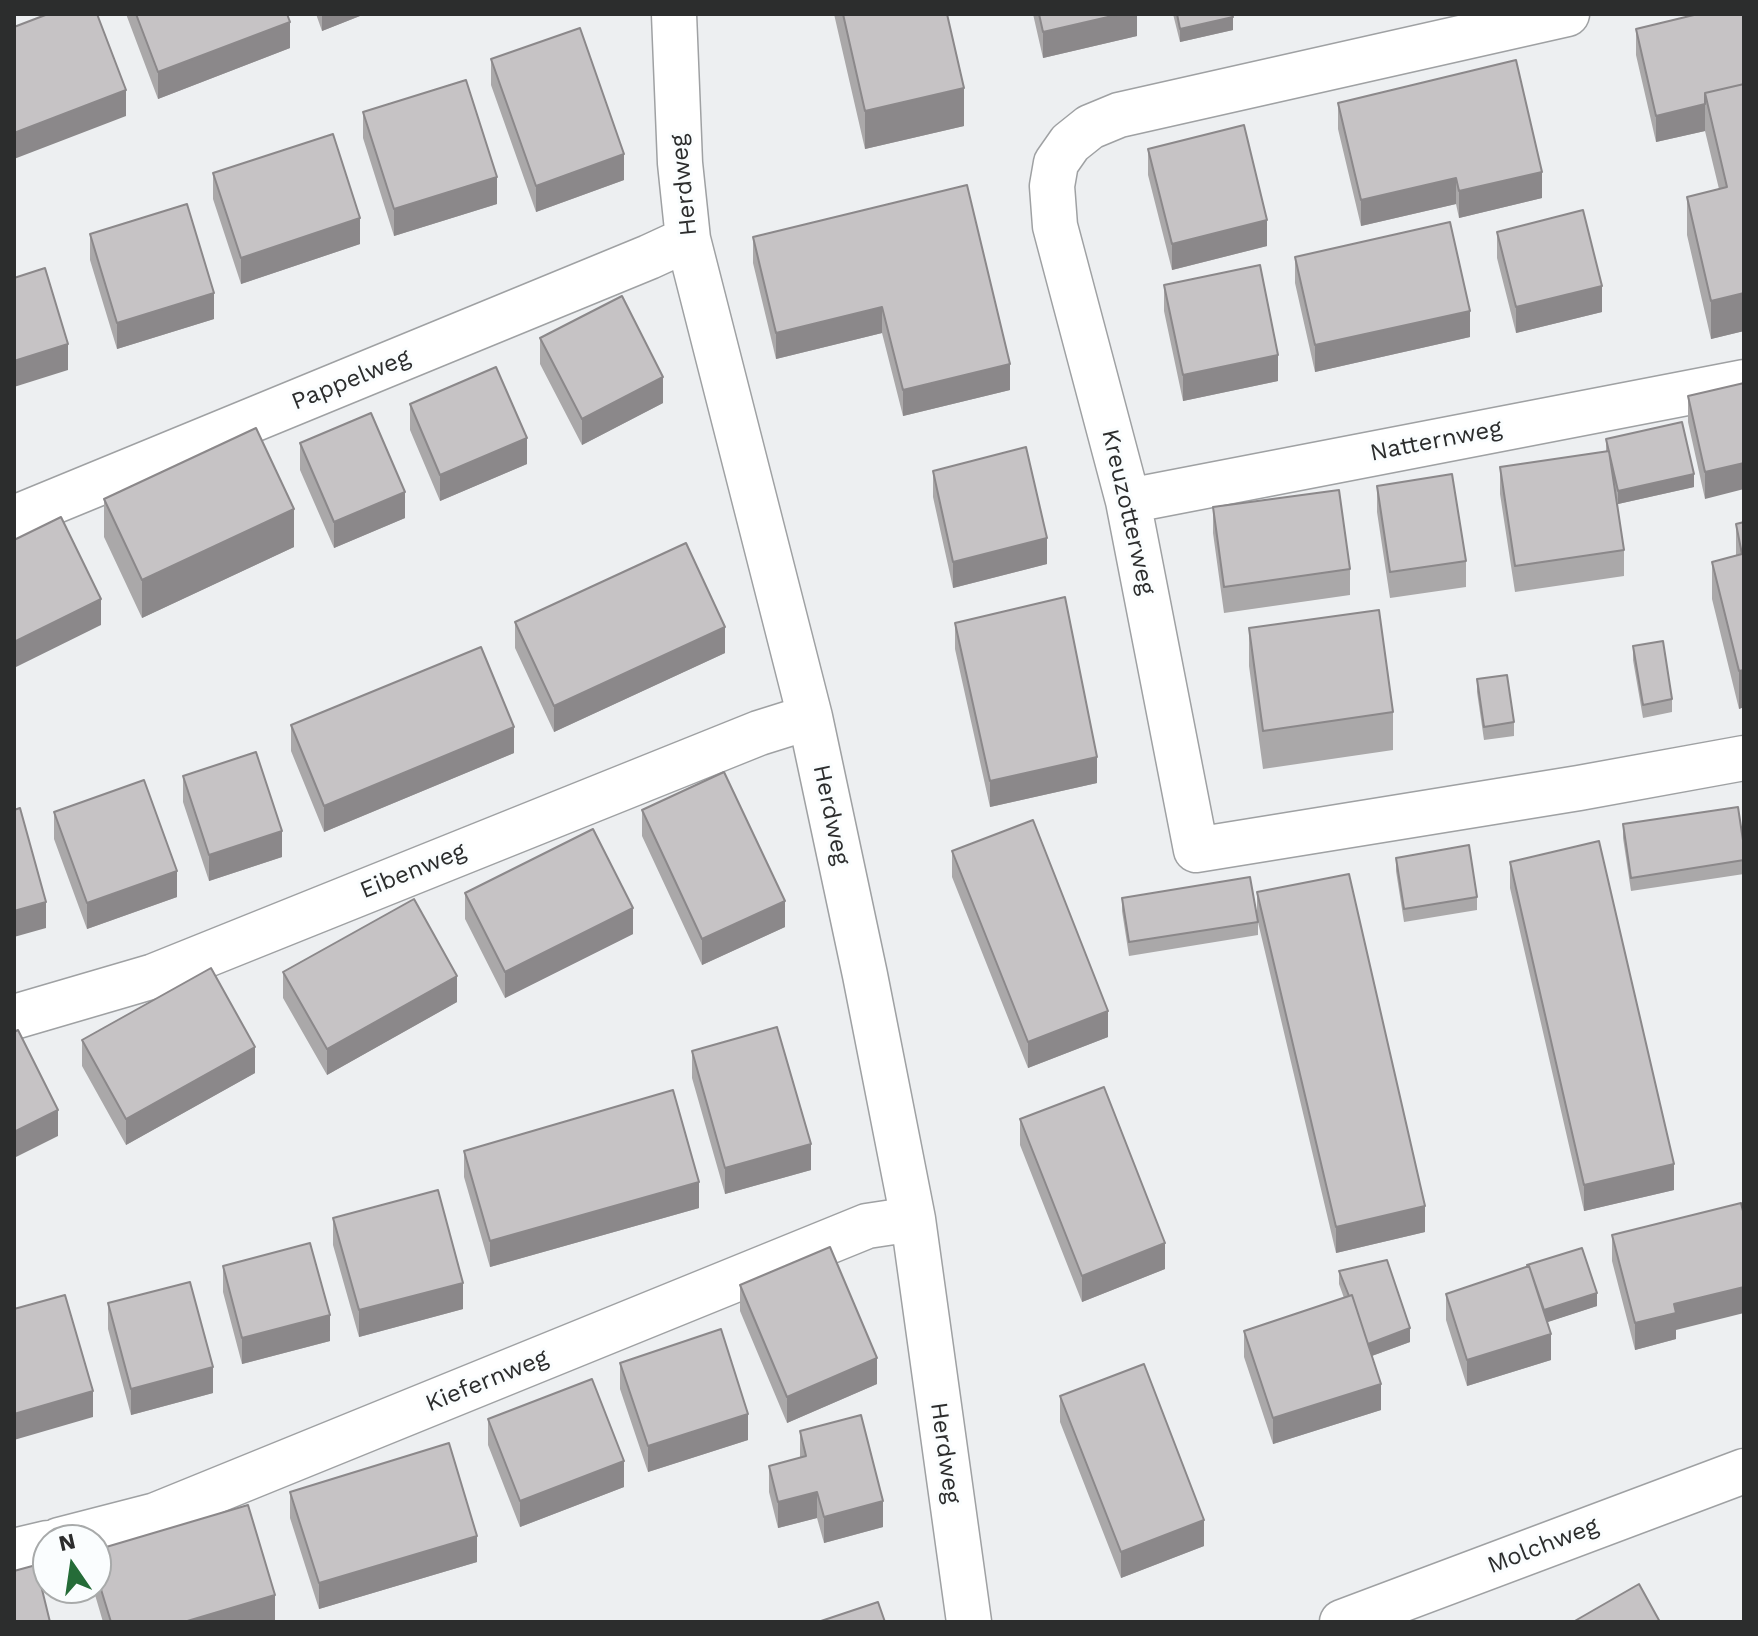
<!DOCTYPE html>
<style>
body{margin:0}
#map{position:relative;width:1758px;height:1636px;overflow:hidden;background:#edeff1;font-family:"Work Sans",sans-serif}
canvas{display:block}
.frame{position:absolute;inset:0;border:16px solid #2c2d2d;pointer-events:none}
.north{position:absolute;left:32px;top:1524px;width:80px;height:80px;box-sizing:border-box;background:#fafdfe;border:2px solid #a8aaaa;border-radius:50%;rotate:347deg;font-size:22px;font-weight:700;line-height:32px;text-align:center;color:#2c2d2d}
.north::after{content:'';display:block;margin:auto;width:28px;height:36px;background:#256c38;clip-path:polygon(50% 0,100% 100%,50% 72%,0 100%)}
</style>
<div id="map">
<canvas width="1758" height="1636"></canvas>
<div class="frame"></div>
<div class="north">N</div>
</div>
<script>
const g = document.querySelector('canvas').getContext('2d');
g.lineJoin = 'round';
function trace(path, color, width, dash) { g.strokeStyle = color; g.lineWidth = width; g.lineCap = dash ? 'butt' : 'round'; g.setLineDash(dash || []); g.stroke(path); }
function fill(path, color) { g.fillStyle = color; g.fill(path, 'evenodd'); }
function drawText(font, color, halo, rows, align = 'center') {
  g.font = font + ' "Work Sans",sans-serif'; g.lineWidth = 6; g.setLineDash([]); g.textBaseline = 'middle'; g.strokeStyle = halo; g.fillStyle = color; for (const [text, x, y, turn = 0] of rows) {
    g.save(); g.translate(x, y); g.rotate((+turn || 0) * Math.PI / 180); g.textAlign = isNaN(turn) ? turn : align; if (halo) g.strokeText(text, 0, 0); g.fillText(text, 0, 0); g.restore();
  }
}
const street = new Path2D(`
 M674 14 680 163 688 239 810 717 865 975 913 1219 969 1622
 M1567 14 1119 115 1090 127 1070 143 1056 163 1052 186 1055 226 1128 501 1196 850 1579 788 1744 758
 M1128 501 1744 382
 M14 518 649 257 688 239
 M14 1017 154 976 759 733 810 717
 M59 1540 156 1515 867 1226 913 1219
 M14 1551 48 1543
 M1342 1622 1744 1471`);
trace(street, '#9fa1a3', 47);
trace(street, '#fff', 44);
fill(new Path2D(`
 M126 14H287L290 48 158 99Z
 M316 14H365L322 31Z
 M834 14H947L964 126 865 149Z
 M1033 14H1137V36L1043 58Z
 M1173 14H1232L1233 30 1180 42Z
 M1744 14V331L1711 339 1687 235V197L1719 189 1705 131 1656 142 1636 55V29Z
 M491 59 624 180 536 212 491 85Z
 M1338 103 1542 198 1459 218 1456 204 1361 226 1338 129Z
 M363 112 497 204 394 236 363 138Z
 M1148 149 1267 246 1172 270 1148 175Z
 M213 173 360 244 241 284 213 199Z
 M967 185 1010 390 903 416 882 333 776 359 753 263V237Z
 M1497 232 1602 312 1516 333 1497 258Z
 M90 234 214 319 117 349 90 260Z
 M1295 257 1470 337 1315 372 1295 283Z
 M1164 285 1278 381 1183 401 1164 311Z
 M540 338 663 403 582 445 540 364Z
 M1744 383 1705 499 1688 422V396Z
 M410 404 527 464 440 501 410 430Z
 M1606 439 1694 487 1618 504 1616 495 1624 550V576L1515 592 1500 494V467L1606 452Z
 M300 443 405 518 334 548 300 470Z
 M933 471 1047 564 953 588 933 497Z
 M1377 486 1466 561V587L1390 598 1377 512Z
 M104 499 294 547 142 618 104 537Z
 M1213 507 1350 569V595L1224 613 1213 533Z
 M1744 522V707L1739 709 1712 599V562L1736 556V524Z
 M515 622 725 653 554 732 515 648Z
 M955 623 1097 783 990 807 955 649Z
 M1249 628 1393 712V750L1263 769 1249 666Z
 M1633 646 1672 699V712L1643 718 1633 660Z
 M1477 679 1514 722V736L1484 740 1477 692Z
 M291 725 514 753 324 832 291 751Z
 M183 776 282 857 209 881 183 802Z
 M642 810 785 927 702 965 642 836Z
 M54 812 177 897 87 929 54 839Z
 M1623 824 1744 847V874L1631 891 1623 838Z
 M952 851 1108 1037 1028 1068 952 877Z
 M1396 858 1477 897V910L1404 922 1396 871Z
 M1510 862 1674 1190 1584 1211 1510 888Z
 M1257 892 1425 1232 1336 1253 1257 918Z
 M465 893 633 934 505 998 465 919Z
 M1122 898 1258 922V935L1129 956 1122 911Z
 M283 972 457 1002 327 1075 283 998Z
 M82 1040 255 1073 126 1145 82 1066Z
 M692 1051 811 1170 725 1194 692 1078Z
 M1020 1119 1165 1269 1082 1302 1020 1145Z
 M464 1151 699 1208 490 1267 464 1177Z
 M333 1218 463 1309 359 1337 333 1245Z
 M1612 1235 1676 1330V1339L1635 1350 1612 1261Z
 M223 1266 330 1341 242 1364 223 1292Z
 M1339 1271 1410 1342 1372 1356 1381 1410 1273 1444 1244 1357V1331L1344 1298 1339 1284Z
 M740 1285 877 1384 787 1423 740 1311Z
 M1446 1294 1597 1306 1547 1322 1551 1360 1467 1386 1446 1320Z
 M108 1303 213 1393 131 1415 108 1329Z
 M620 1363 748 1440 648 1472 620 1389Z
 M1060 1396 1204 1546 1121 1578 1060 1422Z
 M488 1419 624 1487 520 1527 488 1445Z
 M800 1431 883 1527 824 1543 817 1518 778 1528 769 1492V1466L800 1458Z
 M290 1492 477 1562 319 1609 290 1518Z
 M96 1550 275 1621 103 1622 93 1588H96Z`), '#aaa8a9');
fill(new Path2D(`
 M322 14H365L322 31Z
 M1121 14H1137V36L1043 58V32Z
 M1233 17V30L1180 42V29Z
 M290 22V48L158 99V72Z
 M964 88V126L865 149V111Z
 M126 90V116L14 159V133Z
 M1705 104V131L1656 142V116Z
 M624 154V180L536 212V186Z
 M1542 172V198L1459 218V191Z
 M497 177V204L394 236V209Z
 M1456 178V204L1361 226V200Z
 M360 218V244L241 284V258Z
 M1267 220V246L1172 270V244Z
 M1602 286V312L1516 333V307Z
 M214 293V319L117 349V323Z
 M1744 293V331L1711 339V301Z
 M882 307V333L776 359V333Z
 M1470 311V337L1315 372V345Z
 M68 344V370L14 387V361Z
 M1278 355V381L1183 401V375Z
 M1010 364V390L903 416V390Z
 M663 377V403L582 445V419Z
 M527 438V464L440 501V475Z
 M1744 463V489L1705 499V472Z
 M1694 474V487L1618 504V491Z
 M405 492V518L334 548V522Z
 M294 509V547L142 618V580Z
 M1047 538V564L953 588V562Z
 M101 599V625L14 668V642Z
 M725 627V653L554 732V706Z
 M1744 670V707L1739 709V671Z
 M514 727V753L324 832V806Z
 M1097 757V783L990 807V781Z
 M282 831V857L209 881V855Z
 M177 871V897L87 929V903Z
 M785 901V927L702 965V939Z
 M46 902V928L14 937V911Z
 M633 908V934L505 998V972Z
 M457 976V1002L327 1075V1049Z
 M1108 1011V1037L1028 1068V1042Z
 M255 1047V1073L126 1145V1119Z
 M58 1110V1136L14 1158V1132Z
 M811 1144V1170L725 1194V1168Z
 M1674 1164V1190L1584 1211V1185Z
 M699 1182V1208L490 1267V1241Z
 M1425 1206V1232L1336 1253V1227Z
 M1165 1243V1269L1082 1302V1276Z
 M463 1283V1309L359 1337V1310Z
 M1744 1287V1313L1676 1330V1339L1635 1350V1323L1674 1304Z
 M1597 1293V1306L1542 1324V1311Z
 M330 1315V1341L242 1364V1338Z
 M1410 1328V1342L1366 1358V1345Z
 M1551 1334V1360L1467 1386V1360Z
 M877 1358V1384L787 1423V1397Z
 M213 1367V1393L131 1415V1389Z
 M1381 1384V1410L1273 1444V1418Z
 M93 1391V1417L14 1440V1414Z
 M748 1414V1440L648 1472V1446Z
 M624 1461V1487L520 1527V1501Z
 M817 1492V1518L778 1528V1502Z
 M883 1501V1527L824 1543V1517Z
 M1204 1520V1546L1121 1578V1552Z
 M477 1536V1562L319 1609V1583Z
 M275 1595V1621L273 1622H184Z`), '#8b888a');
const building = new Path2D(`
 M48 14H97L126 90 14 133V27Z
 M136 14H287L290 22 158 72Z
 M843 14H947L964 88 865 111Z
 M1039 14H1121L1043 32Z
 M1177 14H1232L1233 17 1180 29Z
 M1698 14H1744V84L1705 93V104L1656 116 1636 29Z
 M580 28 624 154 536 186 491 59Z
 M1516 60 1542 172 1459 191 1456 178 1361 200 1338 103Z
 M466 80 497 177 394 209 363 112Z
 M1744 84V293L1711 301 1687 197 1727 187 1705 93Z
 M1244 125 1267 220 1172 244 1148 149Z
 M333 134 360 218 241 258 213 173Z
 M967 185 1010 364 903 390 882 307 776 333 753 237Z
 M187 204 214 293 117 323 90 234Z
 M1583 210 1602 286 1516 307 1497 232Z
 M1450 222 1470 311 1315 345 1295 257Z
 M1260 265 1278 355 1183 375 1164 285Z
 M45 268 68 344 14 361V278Z
 M622 296 663 377 582 419 540 338Z
 M496 367 527 438 440 475 410 404Z
 M1744 383V463L1705 472 1688 396Z
 M371 413 405 492 334 522 300 443Z
 M1682 422 1694 474 1618 491 1606 439Z
 M256 428 294 509 142 580 104 499Z
 M1026 447 1047 538 953 562 933 471Z
 M1609 451 1624 550 1515 566 1500 467Z
 M1452 474 1466 561 1390 572 1377 486Z
 M1339 490 1350 569 1224 587 1213 507Z
 M61 517 101 599 14 642V540Z
 M1744 522V670L1739 671 1712 562 1742 554 1736 524Z
 M686 543 725 627 554 706 515 622Z
 M1065 597 1097 757 990 781 955 623Z
 M1379 610 1393 712 1263 731 1249 628Z
 M1663 641 1672 699 1643 705 1633 646Z
 M481 647 514 727 324 806 291 725Z
 M1507 675 1514 722 1484 727 1477 679Z
 M256 752 282 831 209 855 183 776Z
 M724 772 785 901 702 939 642 810Z
 M144 780 177 871 87 903 54 812Z
 M1738 807 1744 847V860L1631 878 1623 824Z
 M20 808 46 902 14 911V810Z
 M1033 820 1108 1011 1028 1042 952 851Z
 M593 829 633 908 505 972 465 893Z
 M1599 841 1674 1164 1584 1185 1510 862Z
 M1469 845 1477 897 1404 909 1396 858Z
 M1349 874 1425 1206 1336 1227 1257 892Z
 M1250 877 1258 922 1129 942 1122 898Z
 M414 899 457 976 327 1049 283 972Z
 M211 968 255 1047 126 1119 82 1040Z
 M777 1027 811 1144 725 1168 692 1051Z
 M18 1030 58 1110 14 1132V1032Z
 M1104 1087 1165 1243 1082 1276 1020 1119Z
 M673 1090 699 1182 490 1241 464 1151Z
 M438 1190 463 1283 359 1310 333 1218Z
 M1741 1203 1744 1215V1287L1674 1304 1676 1313 1635 1323 1612 1235Z
 M310 1243 330 1315 242 1338 223 1266Z
 M830 1247 877 1358 787 1397 740 1285Z
 M1582 1248 1597 1293 1544 1310 1529 1266 1528 1267 1527 1265Z
 M1387 1260 1410 1328 1368 1344 1352 1295 1349 1296 1339 1271Z
 M1529 1266 1551 1334 1467 1360 1446 1294Z
 M190 1282 213 1367 131 1389 108 1303Z
 M65 1295 93 1391 14 1414V1309Z
 M1352 1295 1381 1384 1273 1418 1244 1331Z
 M721 1329 748 1414 648 1446 620 1363Z
 M1144 1364 1204 1520 1121 1552 1060 1396Z
 M592 1379 624 1461 520 1501 488 1419Z
 M861 1415 883 1501 824 1517 817 1492 778 1502 769 1466 806 1456 800 1431Z
 M449 1443 477 1536 319 1583 290 1492Z
 M248 1505 275 1595 184 1622H111L96 1573V1550Z
 M36 1565 50 1622H14V1571Z
 M1639 1584 1660 1622H1573Z
 M878 1602 885 1622H818Z`);
fill(building, '#c6c3c5');
trace(building, '#8b888a', 2);
drawText('24px', '#2c2d2d', '#fafdfe', [
 ["Herdweg",684,185,-96],
 ["Pappelweg",351,380,-22],
 ["Natternweg",1436,441,-11],
 ["Kreuzotterweg",1128,512,77],
 ["Herdweg",831,815,78],
 ["Eibenweg",413,871,-22],
 ["Kiefernweg",487,1381,-22],
 ["Herdweg",945,1453,82],
 ["Molchweg",1543,1546,-21]
]);
</script>
